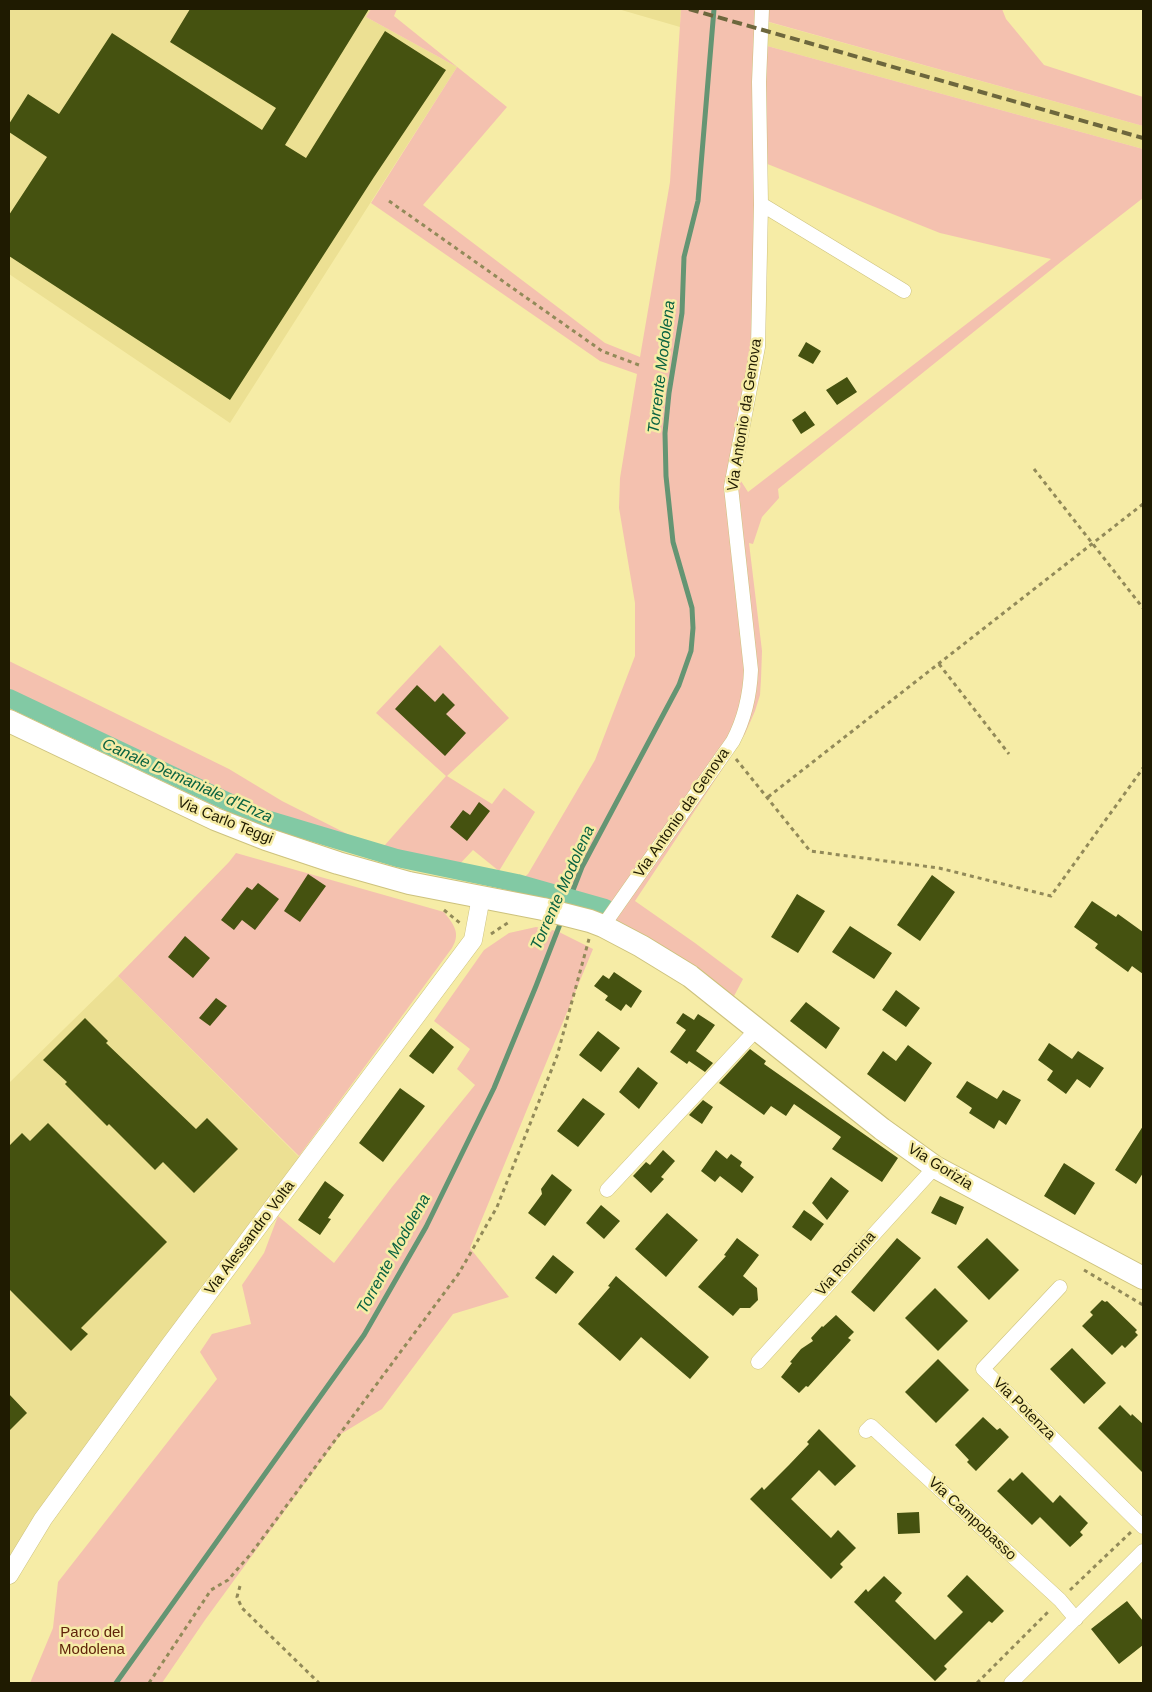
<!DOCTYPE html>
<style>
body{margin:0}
#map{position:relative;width:1152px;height:1692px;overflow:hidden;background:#f6eca6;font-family:Helvetica,sans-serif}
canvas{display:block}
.frame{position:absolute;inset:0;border:10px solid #1f1b01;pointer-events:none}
</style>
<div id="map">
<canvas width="1152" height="1692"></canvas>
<div class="frame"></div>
</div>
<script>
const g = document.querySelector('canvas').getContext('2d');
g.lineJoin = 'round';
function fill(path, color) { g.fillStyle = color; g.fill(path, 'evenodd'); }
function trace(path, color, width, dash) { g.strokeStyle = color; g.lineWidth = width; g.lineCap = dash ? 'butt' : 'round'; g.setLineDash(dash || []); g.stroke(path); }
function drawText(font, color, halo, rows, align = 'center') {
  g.font = font + ' Helvetica,sans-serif'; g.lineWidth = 5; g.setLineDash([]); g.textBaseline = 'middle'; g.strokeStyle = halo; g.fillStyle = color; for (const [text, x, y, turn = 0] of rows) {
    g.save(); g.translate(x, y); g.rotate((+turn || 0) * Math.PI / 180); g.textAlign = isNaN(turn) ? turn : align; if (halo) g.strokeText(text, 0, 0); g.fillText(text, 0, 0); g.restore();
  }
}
fill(new Path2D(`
 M9 9H371L366 17 457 67 230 423 9 274Z
 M618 9H681L680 27Z
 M761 20 1143 126V149L760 44Z
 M118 976 306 1164 9 1575V1083Z`), '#ece093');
fill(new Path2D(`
 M371 9H397L394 16 507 107 423 205 605 343 640 357 670 182 681 9H1002L1006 19 1044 65 1143 97V126L762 20 760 44 1143 149V198L1062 261 778 489 779 498 762 517 753 544 749 543 762 651 761 679 760 695 755 711 745 734 731 756 635 901 695 943 743 979 733 998 516 893 212 805 9 706V661L229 769 282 801 381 851 385 845 446 776 376 713 440 645 509 718 447 776 492 804 504 788 535 812 499 871 473 850 455 869 517 883 528 874 595 760 635 656V603L619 508 620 478 637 374 600 361 371 203 457 67 366 17ZM760 161 940 233 1051 259 748 492 734 470 758 347Z
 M236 853 444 912C454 925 461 933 452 948L299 1156 118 976 229 862Z
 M536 927 557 931 593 949 470 1248 509 1297 453 1314 382 1409 341 1434 205 1620 162 1683H30L53 1628 58 1582 217 1379 200 1352 212 1334 251 1324 242 1285 264 1253 278 1216 334 1263 392 1187 475 1085 457 1069 470 1049 434 1021 484 950 509 933Z`), '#f4c1af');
trace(new Path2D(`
 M566 908 582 867 679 685 691 651 693 628 692 608 673 542 666 476 665 433 669 393 682 313 684 257 698 201 714 9
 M116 1683 364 1335 426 1227 494 1088 536 986 562 919`), '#649573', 5);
trace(new Path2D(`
 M9 698 260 817 397 858 517 883 605 908`), '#82c9a4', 18);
fill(new Path2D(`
 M190 9H369L285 145 306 158 385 31 446 70 374 177 230 400 9 256V215L47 157 9 132V124L28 94 59 114 112 33 262 130 276 108 170 42Z
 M806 342 821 351 813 364 798 356Z
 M847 377 857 392 837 405 826 390Z
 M805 411 815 425 801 434 792 420Z
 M417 685 435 702 443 693 455 705 446 714 466 733 445 756 395 709Z
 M479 802 490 811 467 841 450 827 463 810 470 815Z
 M308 874 326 886 300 922 284 911Z
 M932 875 955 892 920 941 897 925Z
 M258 883 279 899 255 930 242 920 234 930 221 920 247 887 252 890Z
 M797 894 825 911 798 953 771 937Z
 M1092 901 1116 917 1118 914 1143 932V974L1132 966 1128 972 1095 948 1098 944 1074 927Z
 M850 926 892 953 874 979 832 952Z
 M185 936 210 958 193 978 168 957Z
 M614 972 642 991 631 1008 626 1004 621 1011 605 1000 608 996 594 986 603 975 609 979Z
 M896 990 920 1008 906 1027 882 1010Z
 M216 998 227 1006 210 1026 199 1018Z
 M806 1002 840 1028 826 1049 790 1021Z
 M683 1013 694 1020 698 1014 715 1025 696 1051 713 1063 705 1072 689 1061 687 1064 670 1052 686 1030 676 1023Z
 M85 1018 108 1041 106 1043 196 1129 207 1118 238 1149 194 1193 163 1162 155 1170 109 1124 107 1126 65 1084 67 1082 43 1060Z
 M431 1028 454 1047 433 1074 409 1056Z
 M598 1031 620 1048 601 1072 579 1055Z
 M1049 1043 1072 1059 1078 1051 1104 1068 1090 1088 1077 1079 1066 1094 1047 1080 1053 1071 1038 1060Z
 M908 1045 932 1063 905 1102 867 1074 883 1051 896 1061Z
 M750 1049 766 1061 764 1064 898 1158 882 1182 832 1149 841 1137 794 1104 786 1116 771 1106 764 1115 719 1083Z
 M638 1067 658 1083 639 1109 619 1092Z
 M967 1081 997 1099 1003 1090 1021 1100 1006 1125 999 1120 994 1129 969 1113 972 1108 956 1097Z
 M400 1088 425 1106 383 1162 359 1143Z
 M583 1098 605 1114 578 1147 557 1131Z
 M703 1100 713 1107 702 1124 689 1115Z
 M48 1123 167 1242 81 1328 88 1334 71 1351 9 1289V1146L22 1133 30 1141Z
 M1143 1126V1173L1136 1184 1115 1170Z
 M663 1150 675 1161 661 1177 664 1179 651 1193 633 1176 646 1162 650 1165Z
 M716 1150 727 1159 731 1154 742 1162 740 1166 754 1177 742 1193 720 1176 715 1182 701 1171Z
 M1064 1163 1095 1183 1075 1215 1044 1196Z
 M552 1174 572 1190 545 1226 528 1213 542 1194 541 1189Z
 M831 1177 849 1191 827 1220 812 1203Z
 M325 1181 344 1195 328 1218 331 1219 320 1235 298 1220Z
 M940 1196 964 1207 956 1225 931 1213Z
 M601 1205 620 1221 604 1239 586 1223Z
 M804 1210 824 1224 811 1241 792 1227Z
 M667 1213 698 1240 666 1277 635 1249Z
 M737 1238 759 1255 743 1276 757 1288 758 1300 750 1308H740L733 1316 698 1287 726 1256 724 1255Z
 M897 1238 921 1258 874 1312 851 1292Z
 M987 1238 1019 1270 989 1300 957 1267Z
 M553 1255 574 1272 556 1294 535 1278Z
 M616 1276 709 1357 690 1379 641 1337 620 1361 578 1324 610 1287 608 1286Z
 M935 1288 968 1321 938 1351 905 1318Z
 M1102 1300 1105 1302 1107 1301 1137 1330 1135 1332 1138 1335 1125 1348 1122 1345 1112 1355 1082 1326 1093 1315 1090 1312Z
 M836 1315 854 1332 848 1338 851 1340 808 1387 806 1386 799 1393 781 1377 792 1363 790 1362 801 1349 813 1341 811 1338 822 1326 823 1327Z
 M1072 1348 1106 1383 1084 1404 1050 1369Z
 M938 1359 969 1390 936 1423 905 1392Z
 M9 1394 27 1413 9 1431Z
 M1120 1405 1131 1416 1132 1414 1143 1424V1473L1098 1428Z
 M983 1417 997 1430 1000 1428 1009 1437 976 1471 967 1462 969 1460 955 1445Z
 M819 1429 856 1466 835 1486 819 1470 791 1499 831 1538 838 1530 856 1548 840 1564 843 1567 831 1579 750 1499 762 1487 764 1490 789 1465 809 1444 807 1442Z
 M1022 1472 1053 1503 1060 1495 1088 1523 1080 1532 1083 1535 1070 1547 1040 1517 1032 1525 997 1491 1010 1478 1013 1481Z
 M919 1512 920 1533 898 1534 897 1513Z
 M967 1575 1004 1611 992 1623 989 1621 944 1666 947 1669 935 1681 854 1602 866 1589 868 1592 884 1576 902 1593 895 1601 935 1640 963 1612 947 1596Z
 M1127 1601 1143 1621V1645L1119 1664 1091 1629Z`), '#455210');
const minor = new Path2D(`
 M761 204 904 291
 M603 926 733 741C745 718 750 695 751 670L731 487 758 347 761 204 759 82 762 9
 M607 1190 756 1030
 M1060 1287 983 1369 1143 1527
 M758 1362 935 1167
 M866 1431 871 1426 1060 1600 1076 1619
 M1011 1683 1143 1551`);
const tertiary = new Path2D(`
 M9 1575 43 1519 169 1346 473 940 481 897`);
const primary = new Path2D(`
 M9 721 215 819 266 839 338 863 409 883 543 909 590 921 603 926 641 946 690 976 882 1129 935 1167 1143 1278`);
trace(minor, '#cdc27e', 15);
trace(tertiary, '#cdc27e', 19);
trace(primary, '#cdc27e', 24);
trace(new Path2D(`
 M389 201 602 351 639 365
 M1034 469 1143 608
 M939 664 1009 754
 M736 759 810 851 939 868 1051 896 1143 768
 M768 797 1143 504
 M444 910 460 923
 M491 934 509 922
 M1084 1270 1143 1305
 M240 1586 237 1597 242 1608 319 1683
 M1070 1590 1131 1532
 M149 1683 211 1590 228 1580 250 1555 459 1273 497 1207 557 1056 589 939
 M977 1683 1050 1610`), '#928a59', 3, [4, 4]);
trace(minor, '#fff', 14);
trace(tertiary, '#fff', 18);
trace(primary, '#fff', 22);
trace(new Path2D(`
 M689 9 1143 138`), '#6d673d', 4, [10, 5]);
drawText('15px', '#1f1b01', '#f6eca6', [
 ["Via Antonio da Genova",745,415,-81],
 ["Via Antonio da Genova",682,813,-55],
 ["Via Carlo Teggi",225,821,22],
 ["Via Gorizia",940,1167,32],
 ["Via Alessandro Volta",250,1238,-53],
 ["Via Roncina",846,1264,-48],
 ["Via Potenza",1024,1409,45],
 ["Via Campobasso",972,1519,43]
]);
drawText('15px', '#60230a', '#f6eca6', [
 ["Parco del",92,1633],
 ["Modolena",92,1650]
]);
drawText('italic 16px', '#0a6341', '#f6eca6', [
 ["Torrente Modolena",662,367,-83],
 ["Canale Demaniale d'Enza",187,781,24],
 ["Torrente Modolena",563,888,-66],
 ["Torrente Modolena",394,1254,-61]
]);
</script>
